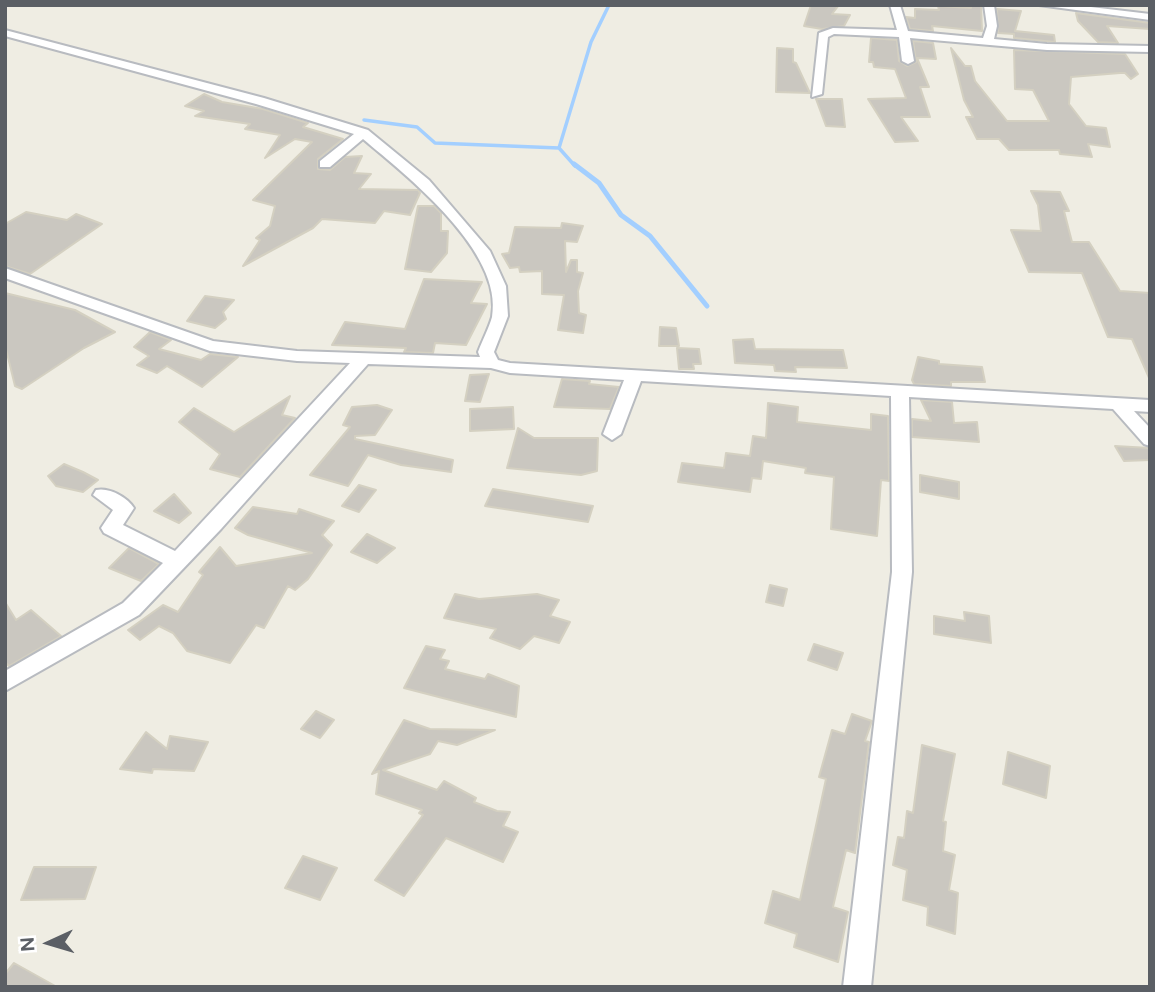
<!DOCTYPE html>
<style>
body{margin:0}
#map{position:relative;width:1155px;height:992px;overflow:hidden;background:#efede3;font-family:Figtree,sans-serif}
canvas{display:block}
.frame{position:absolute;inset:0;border:7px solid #5b5f65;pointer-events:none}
.north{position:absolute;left:14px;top:908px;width:70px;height:70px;-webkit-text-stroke:5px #fff;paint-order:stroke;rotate:266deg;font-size:19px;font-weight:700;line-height:28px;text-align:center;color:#5b5f65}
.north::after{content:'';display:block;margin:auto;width:24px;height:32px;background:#5b5f65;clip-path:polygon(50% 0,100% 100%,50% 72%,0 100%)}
</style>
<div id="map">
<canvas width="1155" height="992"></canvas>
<div class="frame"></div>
<div class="north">N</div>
</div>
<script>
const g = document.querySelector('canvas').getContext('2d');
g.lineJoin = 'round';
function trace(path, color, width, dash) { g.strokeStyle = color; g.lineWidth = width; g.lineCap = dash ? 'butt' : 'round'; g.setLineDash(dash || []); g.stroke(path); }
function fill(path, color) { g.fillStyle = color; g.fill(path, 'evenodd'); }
trace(new Path2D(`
 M364 120 417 127 435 143 559 148 575 166
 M559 148 591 42 609 5`), '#a3cfff', 3.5);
trace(new Path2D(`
 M574 164 599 183 621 215 650 236 707 306`), '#a3cfff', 5);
const building = new Path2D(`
 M811 5H839L832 14 850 15 844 26 822 29 804 26Z
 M971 5H981L982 31 932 26 933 31 910 29 906 17 915 18V9L939 10 938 6 971 8Z
 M997 9 1021 11 1015 31 1054 35 1055 42 1014 38V34L998 33Z
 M1076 13 1150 23V29L1107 26 1118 43 1098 42 1078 21Z
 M871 38 897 40 899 61 907 66 916 62 913 41 933 43 936 59 917 58 929 87H920L930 117H901L918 141 895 142 868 99 906 98 895 69 874 67 873 62H869Z
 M777 48 793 49V62L796 63 810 93 776 92Z
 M951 48 965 66H971L975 81 1007 121H1049L1033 90 1015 89 1014 50 1125 54 1138 74 1131 79 1125 73H1120L1071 77 1069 104 1086 126 1106 128 1110 147 1088 144 1092 157 1060 154 1059 150H1009L999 139H977L966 117H973L964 100Z
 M204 94 222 102 263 109 308 123 303 127 343 139 318 159V169L330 170 345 157 362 156 354 173 371 174 359 189 418 190 420 193 410 215 384 211 375 223 322 219 313 228 243 266 260 240 256 238 270 226 275 206 253 200 312 142 295 139 265 158 280 135 245 129 250 124 195 116 204 111 185 106Z
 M816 99H842L845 127 826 126Z
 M1031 191 1060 192 1069 211H1064L1072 242H1089L1120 291 1150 293V380L1132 339 1108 337 1082 273 1029 272 1011 230 1041 231 1038 205Z
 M418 206H434L441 213V231H448L447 253 431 272 405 269Z
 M26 212 67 220 76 214 102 224 30 274 5 266V224Z
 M562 223 583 226 577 242 565 241 566 272 571 260H577V272L583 273 578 291 579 313 586 315 583 333 558 330 564 295 542 294V271L520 272 519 267 510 268 502 254 509 253 515 227 561 228Z
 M424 279 482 282 471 303 487 304 466 345 435 343 433 353 404 352 406 348 332 345 345 322 405 329Z
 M5 293 75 310 115 332 84 348 22 389 15 386 5 345Z
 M205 296 234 300 223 312 226 319 215 328 187 321Z
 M660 327 676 328 679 346H659Z
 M150 332 171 340 159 349 201 360 210 354 238 357 202 387 167 366 157 373 137 365 149 356 134 347Z
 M753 339 755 349 843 350 847 368 795 367 796 372 775 371 774 365 735 363 733 340Z
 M677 348 699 349 701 364H693L694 369H679Z
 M918 357 939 361V364L982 367 985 382H951V386L914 384 912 380Z
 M489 374 480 402 465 401 470 375Z
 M562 379 590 381 589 384 619 387 610 409 554 407Z
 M290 396 282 415 295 418 240 477 210 469 220 454 179 422 194 408 234 432Z
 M921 400 952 402 954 423 977 422 979 442 912 437V419L931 421Z
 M768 403 798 407 797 422 871 430V414L888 416 889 481 881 480 877 536 831 529 834 477 805 473 806 468 763 461 761 479 752 478 750 492 678 482 682 463 724 468 726 453 750 456 753 436 766 438Z
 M377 405 392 410 375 435 355 436V439L453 460 451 472 401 465 368 455 348 486 310 475 350 427 343 425 352 407Z
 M513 407 514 429 470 431V409Z
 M518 428 534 438H598L597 471 581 475 507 468Z
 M1115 446 1150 448V460L1124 461Z
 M64 464 83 472 98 480 83 492 56 486 48 476Z
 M920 475 959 482V499L920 492Z
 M359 485 376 490 359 512 342 506Z
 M493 489 593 506 588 522 485 506Z
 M174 494 191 513 179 523 154 511Z
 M253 507 297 514 299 509 334 521 322 535 332 545 308 579 295 590 288 586 264 628 256 625 230 663 187 651 173 633 159 626 140 640 128 630 163 605 178 612 203 575 199 572 220 547 236 566 312 553 248 535 235 528Z
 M367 534 395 548 377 563 351 552Z
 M129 548 159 564 141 581 109 568Z
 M770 585 787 589 783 606 766 602Z
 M455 594 479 599 537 594 559 600 550 616 570 622 559 643 534 636 520 649 490 638 496 629 444 618Z
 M5 602 16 620 31 610 61 636 9 666 5 662Z
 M964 612 989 616 991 643 934 634V616L965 621Z
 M814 644 843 653 837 670 808 660Z
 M426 646 445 650 440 659 449 661 445 669 485 679 488 674 519 686 516 717 404 688Z
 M316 711 334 720 320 738 301 729Z
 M852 714 872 721 865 741 869 742 855 853 846 850 833 907 848 912 838 962 794 947 797 934 765 923 773 891 800 900 826 779 819 777 832 730 845 734Z
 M404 720 430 729 495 730 457 745 438 741 430 754 383 770 437 790 444 781 476 798 474 802 497 811 510 812 503 826 518 832 503 862 446 838 404 896 375 880 423 815 419 813 422 810 376 794 379 771 372 774Z
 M146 732 167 749 170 736 208 742 194 771 153 769 152 773 120 769Z
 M922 745 955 754 943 821 946 822 943 851 955 855 949 890 958 893 955 934 927 925 928 907 903 900 907 870 893 865 898 837 904 838 907 811 913 813Z
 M1008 752 1050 766 1046 798 1003 784Z
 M303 856 337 868 320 900 285 888Z
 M34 867H96L85 899 21 900Z
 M14 963 57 987H5V974Z`);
fill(building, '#cac7c0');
trace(building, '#d4d0c1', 2);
const street = new Path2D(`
 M890 5H900L908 31 983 38 987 26 984 5H994L997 26 994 39 1047 44 1150 46V52L1047 50 910 38 914 61 908 64 902 61 899 37 834 34 828 37 822 94 812 97 819 33 833 28 897 30Z
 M1039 5H1074L1150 14V20Z
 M5 30 264 98 368 130 429 180 490 251 506 286 508 316 494 352 498 360 510 363 1150 400V412L1134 411 1150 428V446L1144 444 1113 409 909 397 912 572 871 987H843L892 572 891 396 641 381 621 434 612 440 603 434 624 380 510 373 491 368 368 364 221 529 139 615 5 691V671L123 603 163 563 104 533 101 528 113 510 93 495 96 490C109 487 127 497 134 508L123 525 175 551 350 363 297 361 210 351 5 278V268L213 341 297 351 480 357 478 352C482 341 489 328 492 317 504 252 407 176 363 139L330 167H320V161L354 134 256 104 5 36Z`);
trace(street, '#b8bbc0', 4);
fill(street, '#fff');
</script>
